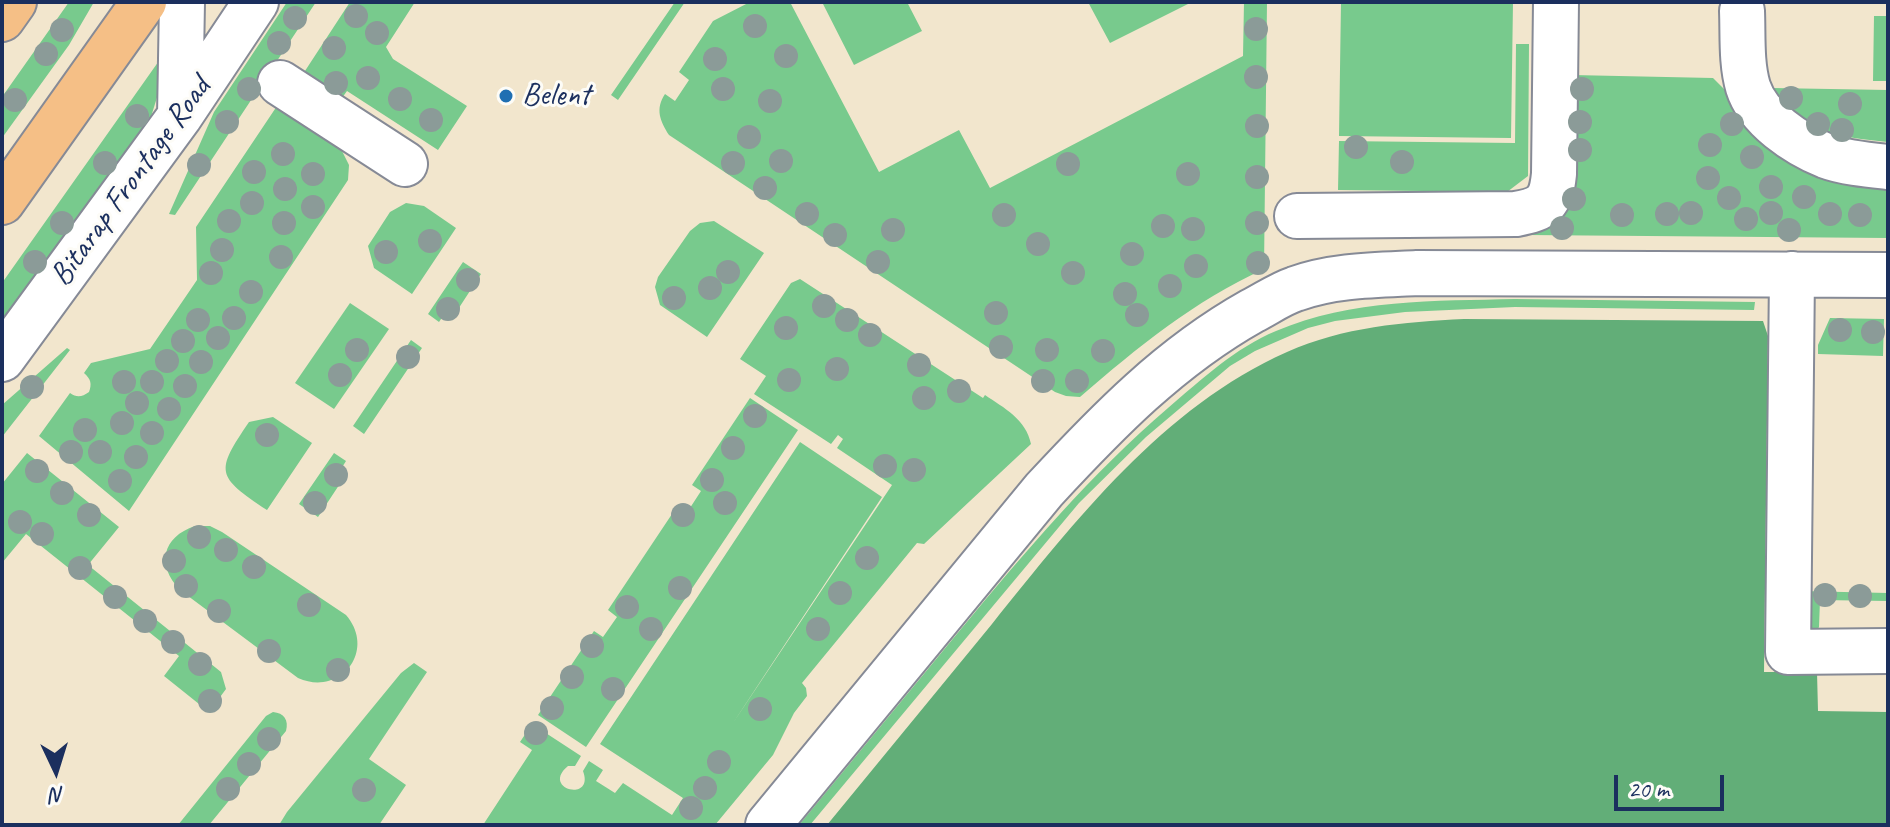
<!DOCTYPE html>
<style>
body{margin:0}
#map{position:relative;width:1890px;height:827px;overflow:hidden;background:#f2e6cd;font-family:Caveat,sans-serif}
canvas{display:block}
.frame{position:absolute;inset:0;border:4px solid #1b2f5e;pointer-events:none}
.north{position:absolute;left:16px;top:731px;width:80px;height:80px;-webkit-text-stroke:6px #fdfcf7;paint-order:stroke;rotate:176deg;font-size:22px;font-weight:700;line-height:32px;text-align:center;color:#1b2f5e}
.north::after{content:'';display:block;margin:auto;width:28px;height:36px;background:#1b2f5e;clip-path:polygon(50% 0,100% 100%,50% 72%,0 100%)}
.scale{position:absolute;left:1614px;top:775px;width:110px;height:36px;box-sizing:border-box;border:4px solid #1b2f5e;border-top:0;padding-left:10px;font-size:24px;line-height:28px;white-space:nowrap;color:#1b2f5e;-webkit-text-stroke:6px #fdfcf7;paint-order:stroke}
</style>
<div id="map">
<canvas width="1890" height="827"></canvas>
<div class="frame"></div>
<div class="north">N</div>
<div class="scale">20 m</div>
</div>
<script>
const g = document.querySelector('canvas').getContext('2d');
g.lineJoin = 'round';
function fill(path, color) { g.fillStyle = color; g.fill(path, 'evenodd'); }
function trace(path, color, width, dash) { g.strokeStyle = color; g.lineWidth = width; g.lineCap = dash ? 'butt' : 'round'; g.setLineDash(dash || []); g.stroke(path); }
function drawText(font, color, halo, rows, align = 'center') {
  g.font = font + ' Caveat,sans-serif'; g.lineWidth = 6; g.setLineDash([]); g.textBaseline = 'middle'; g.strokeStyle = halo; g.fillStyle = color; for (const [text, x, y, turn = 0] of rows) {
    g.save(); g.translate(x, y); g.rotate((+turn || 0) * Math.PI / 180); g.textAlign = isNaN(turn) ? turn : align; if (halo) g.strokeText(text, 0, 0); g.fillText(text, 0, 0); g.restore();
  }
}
fill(new Path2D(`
 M69 2H94L69 45 2 138V97Z
 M287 2H316L175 215 169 214 214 112Z
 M350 2H415L386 47 393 59 467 106 438 150 347 91 342 98 303 74Z
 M675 2H685L618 100 611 95Z
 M750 2H790L879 172 959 130 990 188 1243 56 1244 2H1267L1264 269C1194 301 1138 347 1080 397L1066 396 1055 392 669 135C660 121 655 109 665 94L675 101 689 80 679 72 713 21Z
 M822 2H907L922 31 854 65Z
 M1088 2H1192L1110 43Z
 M1341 2H1513L1511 138 1339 136Z
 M1874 16H1888V81H1873Z
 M1516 44H1529L1528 176 1507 192 1338 190 1339 141 1515 143Z
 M161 58 159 91 150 120 2 325V283Z
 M1572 75 1713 78 1730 95 1888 187V238L1527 235Z
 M1773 88 1888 90V142C1837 137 1805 132 1773 88Z
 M277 106 341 149 349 165 348 180 129 511 39 436 70 393C77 398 82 397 89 392 92 384 91 379 84 373L91 363 150 349 197 280 196 227Z
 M406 203 424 206 456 228 412 294 374 268 368 246 390 212Z
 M714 221 764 253 707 337 660 305 655 287 658 277 690 231 700 223Z
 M463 262 481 274 453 317 445 313 439 322 428 314Z
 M800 279 983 398 985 395C1004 408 1026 419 1031 444L924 544 917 543 802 683 806 688 807 696 794 713 773 755 715 825H483L532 750 520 742 532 724 581 756 575 766H568C540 789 595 803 583 771L589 761 603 770 596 781 615 793 623 783 672 815 683 798 600 744 800 442 882 497 733 723 892 485 837 448 843 439 838 435 831 444 754 394 766 376 740 359 791 283Z
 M1515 299 1755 302 1754 310 1515 307 1405 312 1335 321 1308 328 1255 351 1230 366 1146 437 1079 503 810 825H799C853 760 907 694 961 629 1026 551 1091 474 1168 408 1202 379 1235 348 1276 331 1351 299 1436 301 1515 299Z
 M350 303 389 329 334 409 295 383Z
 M1830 318 1884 319 1883 356 1818 354V345Z
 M411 340 422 348 364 434 353 426Z
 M67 348 70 350 2 437V405Z
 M750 398 798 430 586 747 538 715 594 631 603 637 617 617 608 610 678 505 688 511 701 491 692 485Z
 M273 417 312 443 267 510C216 476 215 472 249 422Z
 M27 453 119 527 88 565 221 672 226 689 209 712 164 676 179 656 26 534 2 563V484Z
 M334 453 346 461 341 469 347 473 318 517 299 504Z
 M195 526H210L222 532 346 615C377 651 340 697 298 678L180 590C156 565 162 537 195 526Z
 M1800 591 1888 593V601L1820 600 1819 627 1816 633 1809 636Z
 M414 663 427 672 369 759 406 785 379 825H279L287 812 401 673Z
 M273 712C284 713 289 720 286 731L209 825H178L266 716Z`), '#78ca8d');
fill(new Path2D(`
 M1464 319 1763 321 1768 336 1764 672H1817L1818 711 1888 712V825H827C882 758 937 691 992 624 1075 521 1163 407 1287 352 1343 327 1404 322 1464 319Z`), '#62ae78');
const minor = new Path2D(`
 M1742 11C1743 36 1741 63 1748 87 1758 119 1797 144 1826 156 1845 163 1868 165 1888 167
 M280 83 405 164
 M180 116 182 2
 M1297 216 1516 214C1544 209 1551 203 1554 174L1556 2
 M1792 274 1788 652 1888 651
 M2 359 180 116 256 2
 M768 825 1044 490C1107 422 1170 357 1252 311 1266 304 1280 294 1295 289 1333 275 1377 275 1417 273L1888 275`);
const major = new Path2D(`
 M2 19 14 2
 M2 202 144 2`);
trace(minor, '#868a96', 48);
trace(major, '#868a96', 48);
trace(minor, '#fff', 44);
trace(major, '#f5bf86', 44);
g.fillStyle = '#8b9b98';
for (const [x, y] of [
 [356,16],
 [295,18],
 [755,26],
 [1256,29],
 [62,30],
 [377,33],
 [279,43],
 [334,48],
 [46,54],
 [786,56],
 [715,59],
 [1256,77],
 [368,78],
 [336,83],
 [249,89],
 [723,89],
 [1582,89],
 [1791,98],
 [400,99],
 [15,100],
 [770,101],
 [1850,104],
 [137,116],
 [431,120],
 [227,122],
 [1580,122],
 [1732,124],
 [1818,124],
 [1257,126],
 [1842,130],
 [749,137],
 [1710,145],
 [1356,147],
 [1580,150],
 [283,154],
 [1752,157],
 [781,161],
 [1402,162],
 [105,163],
 [733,163],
 [1068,164],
 [199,165],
 [254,172],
 [313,174],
 [1188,174],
 [1257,177],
 [1708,178],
 [1771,187],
 [765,188],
 [285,189],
 [1804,197],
 [1729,198],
 [1574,199],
 [252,203],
 [313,207],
 [1691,213],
 [1771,213],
 [807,214],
 [1667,214],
 [1830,214],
 [1004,215],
 [1622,215],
 [1860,215],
 [1746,219],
 [229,221],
 [62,223],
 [284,223],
 [1257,223],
 [1163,226],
 [1562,228],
 [1193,229],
 [893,230],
 [1789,230],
 [835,235],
 [430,241],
 [1038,244],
 [222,250],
 [386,252],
 [1132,254],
 [281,257],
 [35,262],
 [878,262],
 [1258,263],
 [1196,266],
 [728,272],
 [211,273],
 [1073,273],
 [468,280],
 [1170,286],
 [710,288],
 [251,292],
 [1125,294],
 [674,298],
 [824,306],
 [448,309],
 [996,313],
 [1137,315],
 [234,318],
 [198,320],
 [847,320],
 [786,328],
 [1840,330],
 [1873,332],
 [870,335],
 [218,338],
 [183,341],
 [1001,347],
 [357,350],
 [1047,350],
 [1103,351],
 [408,357],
 [167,361],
 [201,362],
 [919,365],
 [837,369],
 [340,375],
 [789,380],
 [1043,381],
 [1077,381],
 [124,382],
 [152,382],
 [185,386],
 [32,387],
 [959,391],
 [924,398],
 [137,403],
 [169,409],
 [755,416],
 [122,423],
 [85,430],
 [152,433],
 [267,435],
 [733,448],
 [71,452],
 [100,452],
 [136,457],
 [885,466],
 [914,470],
 [37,471],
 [336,475],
 [712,480],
 [120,481],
 [62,493],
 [315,503],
 [725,503],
 [89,515],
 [683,515],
 [20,522],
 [42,534],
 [199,537],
 [226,550],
 [867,558],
 [174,561],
 [254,567],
 [80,568],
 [186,586],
 [680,588],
 [840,593],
 [1825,595],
 [1860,596],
 [115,597],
 [309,605],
 [627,607],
 [219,611],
 [145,621],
 [651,629],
 [818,629],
 [173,642],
 [592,646],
 [269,651],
 [200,664],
 [338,670],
 [572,677],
 [613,689],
 [210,701],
 [552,708],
 [760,709],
 [536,733],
 [269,739],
 [719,762],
 [249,764],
 [705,788],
 [228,789],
 [364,790],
 [691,808]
]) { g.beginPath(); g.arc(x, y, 12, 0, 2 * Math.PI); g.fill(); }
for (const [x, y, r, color] of [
 [506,96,8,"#1f6fb2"]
]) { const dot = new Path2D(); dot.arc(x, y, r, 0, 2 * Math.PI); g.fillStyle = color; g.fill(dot); trace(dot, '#fdfcf7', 3); }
drawText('32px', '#1b2f5e', '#fdfcf7', [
 ["Belent",522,96]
], 'left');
drawText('32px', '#1b2f5e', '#fdfcf7', [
 ["Bitarap Frontage Road",131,182,-54]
]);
</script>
